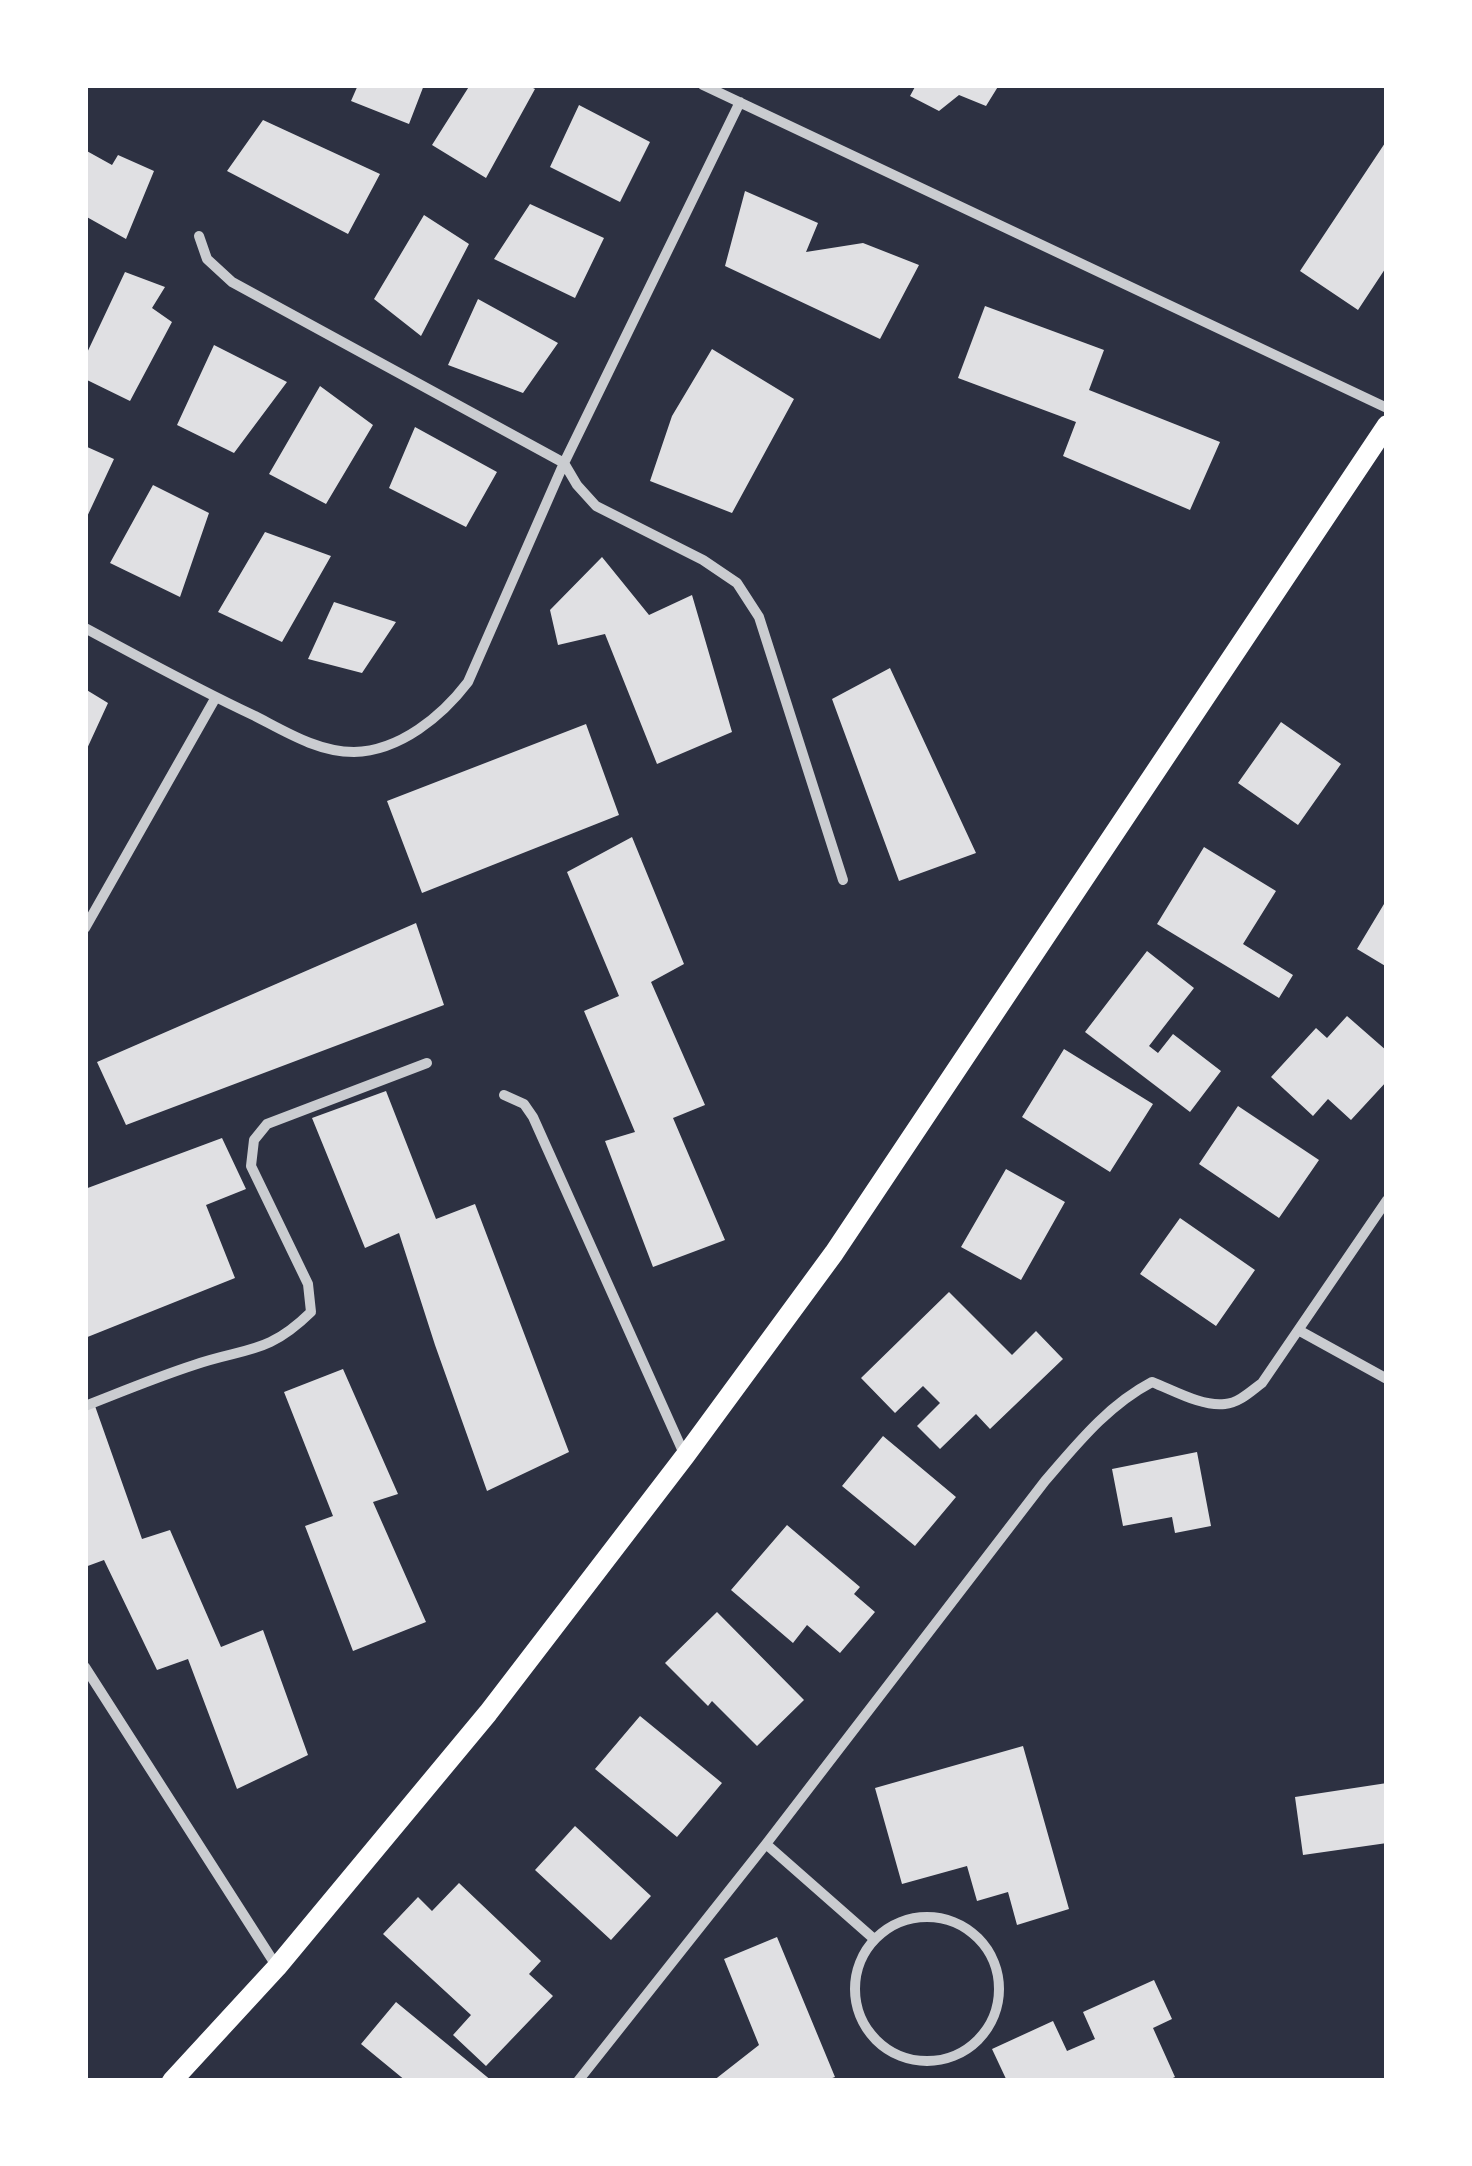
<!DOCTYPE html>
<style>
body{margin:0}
#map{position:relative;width:1472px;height:2166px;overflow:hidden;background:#2d3142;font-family:"PT Sans",sans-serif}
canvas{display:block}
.frame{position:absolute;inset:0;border:88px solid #fff;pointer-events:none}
</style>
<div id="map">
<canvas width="1472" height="2166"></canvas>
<div class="frame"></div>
</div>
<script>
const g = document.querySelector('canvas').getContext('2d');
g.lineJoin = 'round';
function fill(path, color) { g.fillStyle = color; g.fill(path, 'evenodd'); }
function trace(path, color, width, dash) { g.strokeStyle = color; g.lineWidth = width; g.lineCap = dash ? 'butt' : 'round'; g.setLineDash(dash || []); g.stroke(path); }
fill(new Path2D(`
 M358 85H424L409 124 351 101Z
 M470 85H527L535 89 486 178 432 145Z
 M916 85H999L986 106 959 95 939 111 910 96Z
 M579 105 650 142 620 202 550 167Z
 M263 120 380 174 348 234 227 171Z
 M1387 140V266L1358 310 1300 271Z
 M85 150 112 165 118 155 154 171 126 239 85 216Z
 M745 191 818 223 806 252 863 243 919 265 880 339 725 266Z
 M530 204 604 238 575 298 494 259Z
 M424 215 469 244 421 336 374 299Z
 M125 272 165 287 152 308 172 322 130 401 85 379V357Z
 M478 299 558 343 523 393 448 365Z
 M985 306 1104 350 1089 390 1220 442 1190 510 1063 456 1076 422 958 378Z
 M214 345 287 382 234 453 177 425Z
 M712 349 794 399 732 513 650 481 672 416Z
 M320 386 373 425 326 504 269 474Z
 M415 427 497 472 466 527 389 488Z
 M85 446 114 459 85 521Z
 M153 485 209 513 180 597 110 563Z
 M265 532 331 556 282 642 218 612Z
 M602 557 649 615 692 595 732 732 657 764 605 634 558 645 550 610Z
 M334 602 396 622 362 673 308 659Z
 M890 668 976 853 899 881 832 699Z
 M85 689 108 703 85 753Z
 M1281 722 1341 764 1298 825 1238 783Z
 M586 724 619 815 422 893 387 801Z
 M632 837 684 964 651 982 705 1105 673 1118 725 1240 653 1267 605 1141 635 1132 584 1011 619 996 567 872Z
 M1204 847 1276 891 1243 944 1293 975 1279 998 1157 924Z
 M1387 899V967L1357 949Z
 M416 923 444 1005 126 1125 97 1062Z
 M1147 951 1194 988 1149 1046 1158 1053 1173 1034 1221 1071 1190 1112 1085 1032Z
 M1347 1016 1387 1051V1081L1351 1120 1328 1099 1313 1116 1271 1077 1316 1028 1327 1038Z
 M1064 1049 1153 1104 1110 1172 1022 1117Z
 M386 1091 436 1219 475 1204 569 1452 487 1491 435 1345 399 1233 365 1248 312 1118Z
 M1238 1106 1319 1160 1279 1218 1199 1164Z
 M222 1138 246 1189 206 1205 235 1278 85 1338V1189Z
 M1006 1169 1065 1202 1021 1280 961 1247Z
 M1180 1218 1255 1270 1216 1326 1140 1274Z
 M949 1292 1012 1355 1036 1331 1063 1359 990 1429 976 1414 940 1449 917 1426 940 1403 923 1386 895 1413 861 1378Z
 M343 1369 398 1494 373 1502 426 1622 353 1651 305 1526 333 1516 284 1392Z
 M95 1406 142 1539 170 1530 221 1647 263 1630 308 1755 237 1789 188 1659 157 1670 104 1560 85 1567V1410Z
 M883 1436 956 1497 915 1546 842 1486Z
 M1197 1452 1211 1526 1175 1533 1172 1517 1123 1526 1112 1469Z
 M787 1525 860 1587 854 1594 875 1612 840 1653 807 1625 793 1643 731 1590Z
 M717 1612 804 1700 757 1746 712 1701 708 1706 665 1663Z
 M640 1716 722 1783 677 1837 595 1769Z
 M1023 1746 1069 1909 1017 1925 1008 1892 977 1901 967 1866 902 1884 875 1788Z
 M1387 1783V1843L1303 1855 1295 1797Z
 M575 1826 651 1896 611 1940 535 1870Z
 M459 1883 541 1961 529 1974 553 1996 486 2066 453 2035 471 2015 383 1934 418 1897 432 1911Z
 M777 1937 835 2077 824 2081H713L759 2045 724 1959Z
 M1154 1980 1172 2019 1153 2028 1175 2077 1166 2081H1007L992 2049 1053 2021 1067 2051 1095 2039 1083 2012Z
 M396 2002 492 2081H406L361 2044Z`), '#e0e0e3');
trace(new Path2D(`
 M703 85 1387 408
 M199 236 207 259 232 282 564 463 577 485 596 506 703 560 737 583 759 617 843 880
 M85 628C141 658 197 689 255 716 286 732 318 752 354 752 400 751 442 716 468 682L564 463 740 102
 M85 928 216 697
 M504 1095 524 1104 533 1117 685 1456
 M1300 1331 1387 1379
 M85 1406C121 1392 157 1377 194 1365 247 1347 267 1355 311 1312L308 1284 251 1166 254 1140 267 1124 427 1063
 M85 1667 277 1967
 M766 1844 874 1939
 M855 1989a72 72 0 1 1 144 0a72 72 0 1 1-144 0Z
 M578 2081 766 1844 1045 1481C1077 1444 1108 1405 1152 1382 1173 1390 1202 1407 1225 1404 1239 1403 1251 1391 1262 1383L1387 1200`), '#caccd0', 10);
trace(new Path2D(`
 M172 2081 277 1967 488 1713 685 1456 834 1253 1387 425`), '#fff', 20);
</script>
